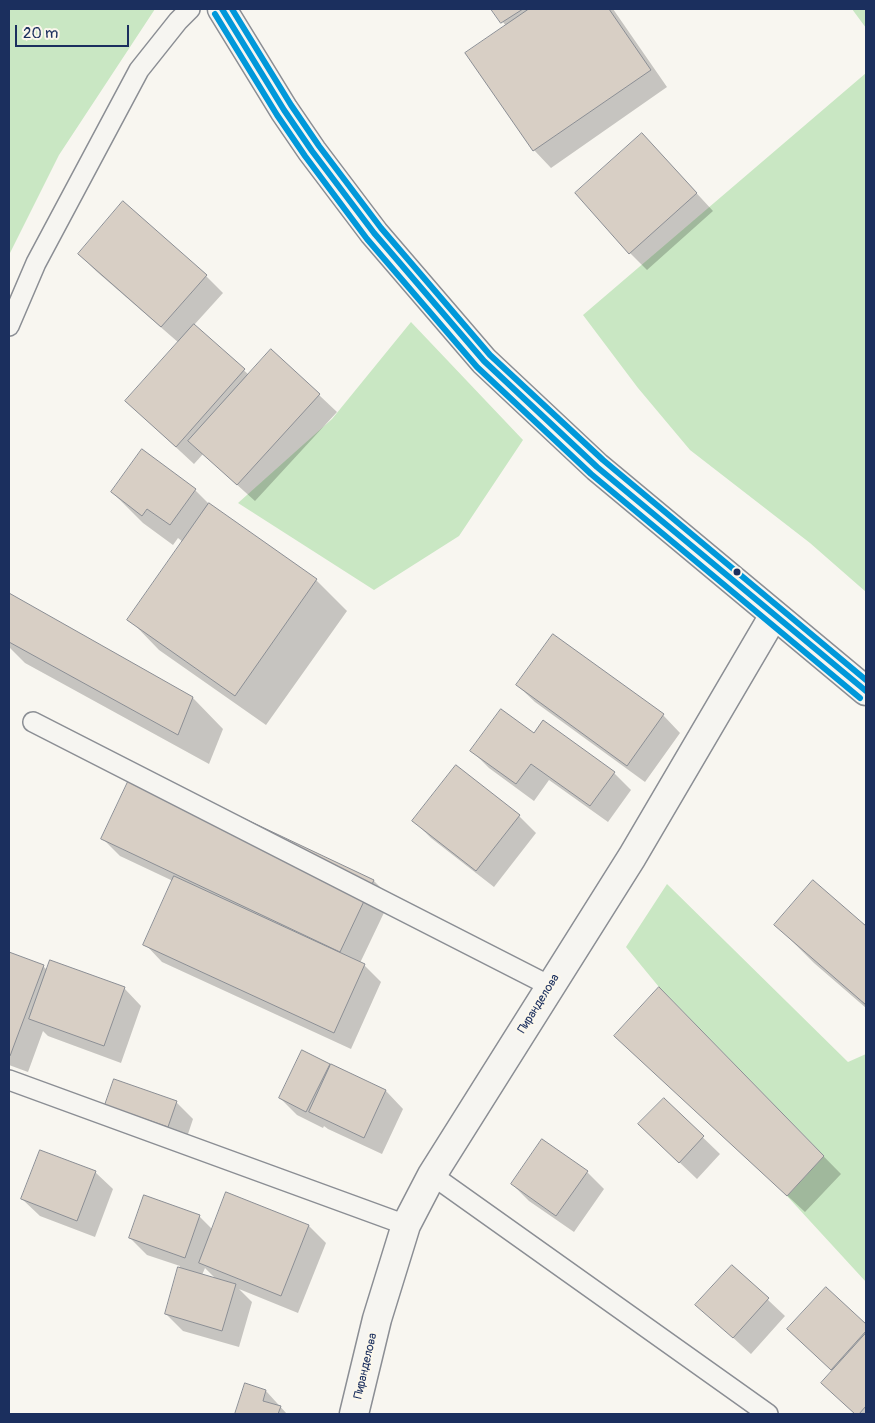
<!DOCTYPE html>
<meta charset="utf-8">
<style>
body{margin:0}
#map{position:relative;width:875px;height:1423px;overflow:hidden;background:#f8f6f0;font-family:Pangolin,sans-serif}
canvas{display:block}
.frame{position:absolute;inset:0;border:10px solid #1b2f5e;pointer-events:none}
.scale{position:absolute;left:15px;top:25px;width:114px;height:22px;box-sizing:border-box;border:2px solid #1b2f5e;border-top:0;padding-left:6px;font-size:15px;line-height:18px;white-space:nowrap;color:#1b2f5e;-webkit-text-stroke:4px #fbf7ec;paint-order:stroke}
</style>
<div id="map">
<canvas width="875" height="1423"></canvas>
<div class="frame"></div>
<div class="scale">20 m</div>
</div>
<script>
const g = document.querySelector('canvas').getContext('2d');
g.lineJoin = 'round';
function fill(path, color) { g.fillStyle = color; g.fill(path, 'evenodd'); }
function trace(path, color, width, dash) { g.strokeStyle = color; g.lineWidth = width; g.lineCap = dash ? 'butt' : 'round'; g.setLineDash(dash || []); g.stroke(path); }
function drawText(font, color, halo, rows, align = 'center') {
  g.font = font + ' Pangolin,sans-serif'; g.lineWidth = 4.5; g.setLineDash([]); g.textBaseline = 'middle'; g.strokeStyle = halo; g.fillStyle = color; for (const [text, x, y, turn = 0] of rows) {
    g.save(); g.translate(x, y); g.rotate((+turn || 0) * Math.PI / 180); g.textAlign = isNaN(turn) ? turn : align; if (halo) g.strokeText(text, 0, 0); g.fillText(text, 0, 0); g.restore();
  }
}
fill(new Path2D(`
 M9 9H155L59 155 9 255Z
 M852 9H866V28Z
 M866 73V592L810 543 690 450 638 388 583 315Z
 M411 322 523 440 459 536 374 590 238 503 332 419Z
 M667 884 848 1062 866 1054V1282L787 1196 824 1156 659 987 626 947Z`), '#c9e7c3');
fill(new Path2D(`
 M493 9H613L667 87 551 168 534 150 467 53 506 26Z
 M642 134 713 211 647 270 630 253Z
 M79 254 206 276 223 293 194 325 249 375 319 395 337 412 255 501 203 454 194 464 126 401 179 343 96 271Z
 M195 490 211 506 316 580 347 611 266 725 159 650 129 619 183 542 178 538 173 545 143 523 112 492Z
 M9 595 193 698 223 729 209 764 25 663 9 647Z
 M517 685 663 715 680 733 645 782 535 702Z
 M534 735 614 773 631 790 608 822 549 780 534 801 489 768 472 751Z
 M136 768 374 881 391 898 360 963 364 965 381 982 351 1049 162 962 145 944 173 881 120 856 103 839Z
 M519 816 536 833 494 887 431 838 414 821Z
 M813 882 866 928V1008L814 963 776 925Z
 M9 953 43 966 48 971 124 988 141 1006 121 1063 48 1036 43 1031 28 1072 9 1065Z
 M676 1006 841 1174 805 1212 633 1053Z
 M329 1065 386 1091 403 1109 382 1154 328 1129 324 1126 323 1128 297 1115 280 1098Z
 M664 1100 720 1154 697 1179 657 1141Z
 M176 1102 193 1119 185 1143 123 1122 106 1105Z
 M95 1172 113 1189 95 1237 40 1216 22 1199Z
 M587 1172 604 1189 574 1232 529 1201 512 1184Z
 M199 1216 213 1230 309 1226 326 1243 298 1313 239 1289 252 1302 239 1347 183 1331 166 1314 180 1266 147 1255 130 1238ZM205 1268 217 1280 202 1275Z
 M732 1266 785 1316 751 1354 697 1305Z
 M826 1288 866 1325V1414H855L840 1400 833 1371 806 1346Z
 M245 1385 266 1391 287 1414H236Z`), '#0003');
const building = new Path2D(`
 M491 9H523L501 23Z
 M529 9H609L651 70 533 151 465 53Z
 M642 133 697 193 629 254 575 193Z
 M123 201 207 275 161 327 78 254Z
 M194 324 245 369 176 447 125 401Z
 M271 349 320 394 237 485 188 441Z
 M142 449 196 489 170 525 147 509 142 516 111 492Z
 M209 503 317 579 235 696 127 620Z
 M9 593 193 697 178 735 9 642Z
 M553 634 664 714 627 766 516 685Z
 M501 709 534 733 543 720 615 772 590 806 531 764 516 784 470 751Z
 M456 765 520 815 476 871 412 821Z
 M135 767 374 880 340 952 101 839Z
 M174 876 365 964 334 1033 143 945Z
 M813 880 866 926V1005L774 925Z
 M9 952 44 965 10 1056 9 1055Z
 M50 960 125 987 104 1046 29 1019Z
 M659 987 824 1156 787 1196 614 1036Z
 M302 1050 330 1064 306 1112 279 1098Z
 M331 1064 386 1090 364 1138 309 1112Z
 M114 1079 177 1101 168 1127 105 1105Z
 M664 1098 704 1136 679 1163 638 1124Z
 M542 1139 588 1171 556 1216 511 1184Z
 M40 1150 96 1171 77 1221 21 1199Z
 M226 1192 309 1225 281 1296 199 1263Z
 M144 1195 200 1215 185 1258 129 1238Z
 M732 1265 769 1298 733 1338 695 1305Z
 M178 1267 236 1284 222 1331 165 1314Z
 M826 1287 866 1324V1331L831 1370 787 1329Z
 M866 1333V1406L859 1414H855L821 1383Z
 M245 1383 266 1390 263 1401 281 1406 278 1414H235Z`);
fill(building, '#d8cfc5');
trace(building, '#8b8e94', 1);
const service = new Path2D(`
 M9 326 36 263 139 70 178 21 190 9
 M33 722 550 986
 M9 1080 406 1225
 M432 1175 768 1414`);
const minor = new Path2D(`
 M354 1414 377 1319 406 1225 432 1175 632 857 774 615`);
const secondary = new Path2D(`
 M222 9 284 110 312 151 374 233 484 361 597 467 866 691`);
trace(service, '#8b8e94', 22);
trace(minor, '#8b8e94', 31);
trace(secondary, '#8b8e94', 31);
trace(service, '#f6f5f1', 19);
trace(minor, '#f6f5f1', 28);
trace(secondary, '#f6f5f1', 28);
trace(new Path2D(`
 M222 9 284 110 312 151 374 233 484 361 597 467 866 691`), '#0098da', 6);
trace(new Path2D(`
 M215 14 277 115 305 156 367 239 477 367 591 474 860 698`), '#0098da', 6);
trace(new Path2D(`
 M232 9 291 105 319 146 381 228 490 355 603 460 866 680`), '#0098da', 6);
for (const [x, y, r, color] of [
 [737,572,4.5,"#1b2f5e"]
]) { const dot = new Path2D(); dot.arc(x, y, r, 0, 2 * Math.PI); g.fillStyle = color; g.fill(dot); trace(dot, '#fbf7ec', 2); }
drawText('12px', '#1b2f5e', '#fbf7ec', [
 ["Пиранделова",539,1004,-58],
 ["Пиранделова",366,1366,-77]
]);
</script>
